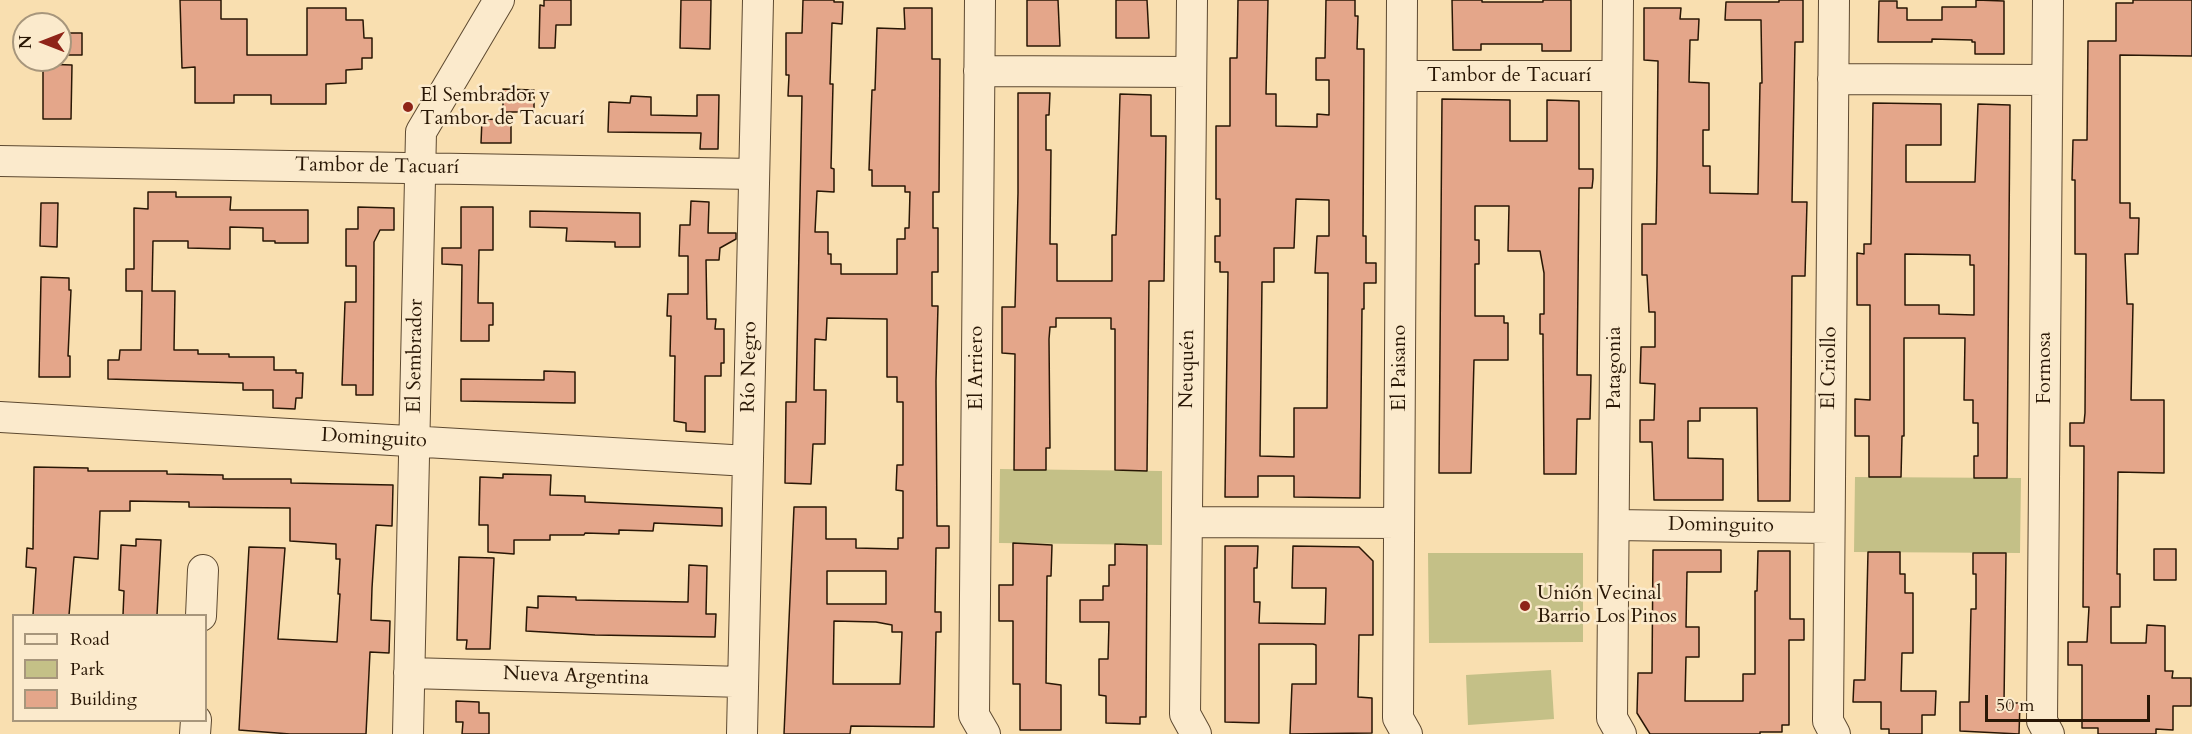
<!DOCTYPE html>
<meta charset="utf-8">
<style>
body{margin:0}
#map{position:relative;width:2192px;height:734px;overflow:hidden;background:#f9dfb0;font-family:Cardo,serif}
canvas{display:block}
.legend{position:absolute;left:12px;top:614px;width:195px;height:108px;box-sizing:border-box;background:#fbeacc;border:2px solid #a7967c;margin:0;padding:8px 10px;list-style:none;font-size:18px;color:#291705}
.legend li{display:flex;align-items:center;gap:12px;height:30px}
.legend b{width:30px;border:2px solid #a7967c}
.north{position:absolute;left:12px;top:12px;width:60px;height:60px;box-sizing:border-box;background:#fbeacc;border:2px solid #a7967c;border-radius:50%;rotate:270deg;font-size:16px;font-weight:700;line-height:24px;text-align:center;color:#291705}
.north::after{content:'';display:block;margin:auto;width:21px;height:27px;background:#8f2418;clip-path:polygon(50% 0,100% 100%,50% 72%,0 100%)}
.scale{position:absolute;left:1985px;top:695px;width:165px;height:27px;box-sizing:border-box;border:3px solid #291705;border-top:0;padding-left:8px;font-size:18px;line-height:21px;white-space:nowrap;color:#291705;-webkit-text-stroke:4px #fbeacc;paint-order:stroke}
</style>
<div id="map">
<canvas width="2192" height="734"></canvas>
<ul class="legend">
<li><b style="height:8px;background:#fbeacc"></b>Road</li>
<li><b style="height:16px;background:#c4c087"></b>Park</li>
<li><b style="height:16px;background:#e4a68a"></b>Building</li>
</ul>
<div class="north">N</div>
<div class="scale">50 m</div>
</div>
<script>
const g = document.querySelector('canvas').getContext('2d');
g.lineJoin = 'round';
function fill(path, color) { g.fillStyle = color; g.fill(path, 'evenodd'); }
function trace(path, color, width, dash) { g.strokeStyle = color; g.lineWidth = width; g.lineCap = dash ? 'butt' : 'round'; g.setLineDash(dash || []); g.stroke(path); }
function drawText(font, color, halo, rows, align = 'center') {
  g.font = font + ' Cardo,serif'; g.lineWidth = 5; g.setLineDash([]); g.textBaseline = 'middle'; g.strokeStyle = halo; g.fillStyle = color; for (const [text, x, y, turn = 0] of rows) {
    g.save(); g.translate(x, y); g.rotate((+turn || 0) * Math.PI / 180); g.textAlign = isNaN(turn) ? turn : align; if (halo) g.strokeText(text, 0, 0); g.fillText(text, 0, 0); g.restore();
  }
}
fill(new Path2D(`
 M1000 469 1162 471V545L999 543Z
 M1855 477 2021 478 2020 553 1854 552Z
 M1428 553H1583V642L1429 643Z
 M1551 670 1554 719 1468 725 1466 675Z`), '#c4c087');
const building = new Path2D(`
 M180 0H221V19H247V55H307V8H346V20H363L364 38H372V58H362V69L346 70V83L326 84V104H271V95H234V103H195V67L182 68Z
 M544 0H571V25H556L555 48H539L540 5 544 6Z
 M681 0H711L710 49 680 48Z
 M803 0H834V2H843L842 24 832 23 830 84H833L831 168 834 169V192L817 191 815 232H828V254H831V264H841V274H897V239H905V228H909L910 192H905V186H872V170H869L872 90H875L877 28 905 29 904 8H932V59H940L939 192H933V228H938V272H932V306H938L936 381 937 526H949V548H936L935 612H941V632H936L934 727 851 726 850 734H784L794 507H826V539H856V548L898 549V538H903V491L896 490 897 465H903V402H897V377H887V319L827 318 826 340 815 339 814 390H826L825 444H813L811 484 785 483 786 402H796L802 96H788L789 75H786V33H802ZM827 571H886V604H827ZM834 621 876 622 892 625V632H902L900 684H833Z
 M1027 0H1058L1060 46H1027Z
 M1116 0H1147L1149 38H1116Z
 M1238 0H1268L1266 94H1276V126L1317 127V114L1329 115V80H1316V58H1325L1326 0H1355V16H1358L1357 49H1364L1363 236H1366V263H1376V283H1364V309H1362L1360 498 1294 497V476H1258V497H1225L1228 272H1220V262H1215V236H1220V199H1216V126H1230V58H1237ZM1296 199 1329 200V236H1317L1315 273H1328L1327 408H1294V457L1260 456 1262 282H1274V248H1294Z
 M1452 0H1482V2H1543V0H1571V51H1542V44H1481V50H1453Z
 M1779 0H1803V42H1795L1792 202H1807L1805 276H1792L1790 501H1758L1757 408H1700V421H1688V458L1723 459V500H1654L1652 442H1640V420H1654L1655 384 1640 383 1641 347H1655V312H1649L1647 275H1642V224H1656L1657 166 1658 61 1644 60V8H1681L1680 19H1699L1698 40H1690L1689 82 1709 83V130H1703V166H1710V193L1758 194 1760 83H1762L1761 20H1725L1726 2H1779Z
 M1976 0 2004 1V54H1975V42H1972V40L1932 39V42H1878L1879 1H1897V8H1907V20H1942V7H1976Z
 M2133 0H2192V56L2120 55V203H2130V218H2139L2138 254H2125L2127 304H2133L2131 400H2164V473L2118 472 2117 574H2120V607H2111V643H2146L2147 625 2165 626V671H2173L2172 678H2191V706H2173V730L2156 729V734H2098V728H2082V665H2068V642H2087L2089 607H2083L2084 446H2070V423H2084L2085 413 2086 254H2075V180H2072L2073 140H2087L2088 41H2116V3H2133Z
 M60 33H82V55H60Z
 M43 64 72 65 71 119H43Z
 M503 89 534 90V112H503Z
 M1018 93H1050L1049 115H1046V150H1051L1050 244H1057V281H1112V235H1116L1120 94 1151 95V136H1166L1164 281H1149L1147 471 1115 470V329H1111V318H1056V327H1050L1049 339 1050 448H1046V470H1014L1015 354 1002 353V307H1015L1018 193Z
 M697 95H719L718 149H700L701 133 608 132 609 102 630 103 631 96 651 97V115L697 116Z
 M1442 99 1510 100V141H1547V100L1579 101V169H1593V179L1592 188H1579L1577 375H1591L1590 419H1577L1576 474H1544L1543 346V334H1540V314H1544V273L1540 251H1508L1509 206H1475V240H1479V264H1475V316H1504V323H1508V360H1474L1471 473H1439Z
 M1873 103 1941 104V145H1906V182H1975L1978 104 2010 105 2007 478H1974V456H1978V423H1973V400H1964L1965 338H1904V436H1902L1901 477H1869V436H1855V399L1870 400V305H1857V253L1864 254V244H1871ZM1905 254 1970 255V265H1974V315L1939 314V305H1905Z
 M482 119 511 120V143H481Z
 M148 192H176V197H231L230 210H308V243H275V241H263V228L230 227V249L188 248V241H153L152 291H175L174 350H198V354H229V357H274V370H296V373H303L302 398H296L295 409 273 408V390H243V383L108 379V360H119L120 350H141L142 291H126V269H134V208L148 209Z
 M691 201 709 202 708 233H736V239L720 248 719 260H706L707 319H716L715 329H724V363H721V376H705V432L686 431V423L674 421 675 356H670L671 316H667L668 294H688V256H679L680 225H690Z
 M41 203H58L57 247 40 246Z
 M358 207 394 208V230H380L374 242 373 395H356V385H342L345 302H356V266H346V229H358Z
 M461 207H493V250H479L478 303H493V325H489V341H461L462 265 442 264V248H461Z
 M530 211 640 213V247H615V242L566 241 567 228 530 227Z
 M41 277 69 278V290H71L68 356H70V377H39Z
 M544 371 575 372V403L461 401V379L544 380Z
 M34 467 88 468V471H167V474L223 475V479H291V483L393 485 392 526 376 525 372 588 371 620 390 621 389 653 370 652 366 734H290L239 730 249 547 285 548 278 639 337 642 340 594H338L340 559H336V544L290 541V508L189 507V502L130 501V511H100L98 559 74 557 69 615H33L36 568 26 567 27 548 33 549Z
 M503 474 551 475 550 495 585 496V502L722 508V526L654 523 653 531 619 530V534L585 533 584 535H550V540H514V554L488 552V525H479L480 477 503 478Z
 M136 539 161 540 157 615H123L124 591 119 590 121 545 136 546Z
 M1013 543 1052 545 1051 576H1047L1046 683 1061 685V730H1020V684H1013V621H999V585H1013Z
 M1115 544 1147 545 1146 717H1140V724L1106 723V696L1099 695V659H1108L1109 622H1080V600H1103V586H1109V565H1115Z
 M1225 546H1258L1257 568H1254V602H1260L1259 623 1325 624 1326 588H1292L1293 546 1359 547 1373 561V635H1359L1358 697 1372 698V733L1290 734 1292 684H1316V645L1313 644H1259V723L1225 722Z
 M2154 549H2176V580H2154Z
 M1653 550H1721V572H1687L1686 627H1699V657H1686L1685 701H1743V674H1755V591H1757L1758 551H1790V619H1804V640H1789V725H1782V732H1760V734H1650L1637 713 1638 673H1652Z
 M1868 552H1900V574H1905V593H1913V653H1902L1901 691H1936L1935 715H1922V734H1889V729H1881V702H1853L1854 680H1865Z
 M1973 553H2006L2004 703H2020L2019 734 1960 731V702H1969L1971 609H1976V574H1973Z
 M459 557 494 558 490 649H466L467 640H457Z
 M689 565 707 566 706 614H716L715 637 595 635 526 631 527 607 538 608V596L576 597V600L688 602Z
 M456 701 479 702V713H489V734H462L463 722H456Z`);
fill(building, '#e4a68a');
trace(building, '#291705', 1.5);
const minor = new Path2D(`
 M980 0 974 715 985 734
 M1192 0 1185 714 1196 734
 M1402 0 1398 718 1407 734
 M1618 0 1612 718 1621 734
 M1834 0 1828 721 1835 734
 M2048 0 2042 721 2049 734
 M979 71 1191 72
 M1402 76H1617
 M1833 79 2047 80
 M0 161 754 174
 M0 417 748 461
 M1187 522 1399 523
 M1614 525 1829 528
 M201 616 203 570
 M409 673 743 682
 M195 734 196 720
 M408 734 421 132 499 0
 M742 734 758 0`);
trace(minor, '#5d4930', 32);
trace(minor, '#fbeacc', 30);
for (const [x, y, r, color] of [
 [408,107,6,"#8f2418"],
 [1525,606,6,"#8f2418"]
]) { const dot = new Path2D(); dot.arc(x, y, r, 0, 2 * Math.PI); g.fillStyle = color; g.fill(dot); trace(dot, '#fbeacc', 2); }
drawText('20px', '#291705', '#fbeacc', [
 ["Tambor de Tacuarí",1509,76],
 ["Tambor de Tacuarí",377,167,1],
 ["El Sembrador",416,356,-89],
 ["Río Negro",750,367,-89],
 ["El Arriero",977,368,-90],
 ["El Paisano",1400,368,-90],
 ["Patagonia",1615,368,-90],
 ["El Criollo",1830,368,-89],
 ["Formosa",2045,368,-90],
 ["Neuquén",1188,369,-89],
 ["Dominguito",374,439,3],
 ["Dominguito",1721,526,1],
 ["Nueva Argentina",576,677,2]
]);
drawText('20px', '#291705', '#fbeacc', [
 ["El Sembrador y",420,96],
 ["Tambor de Tacuarí",420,119],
 ["Unión Vecinal",1537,594],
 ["Barrio Los Pinos",1537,617]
], 'left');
</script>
